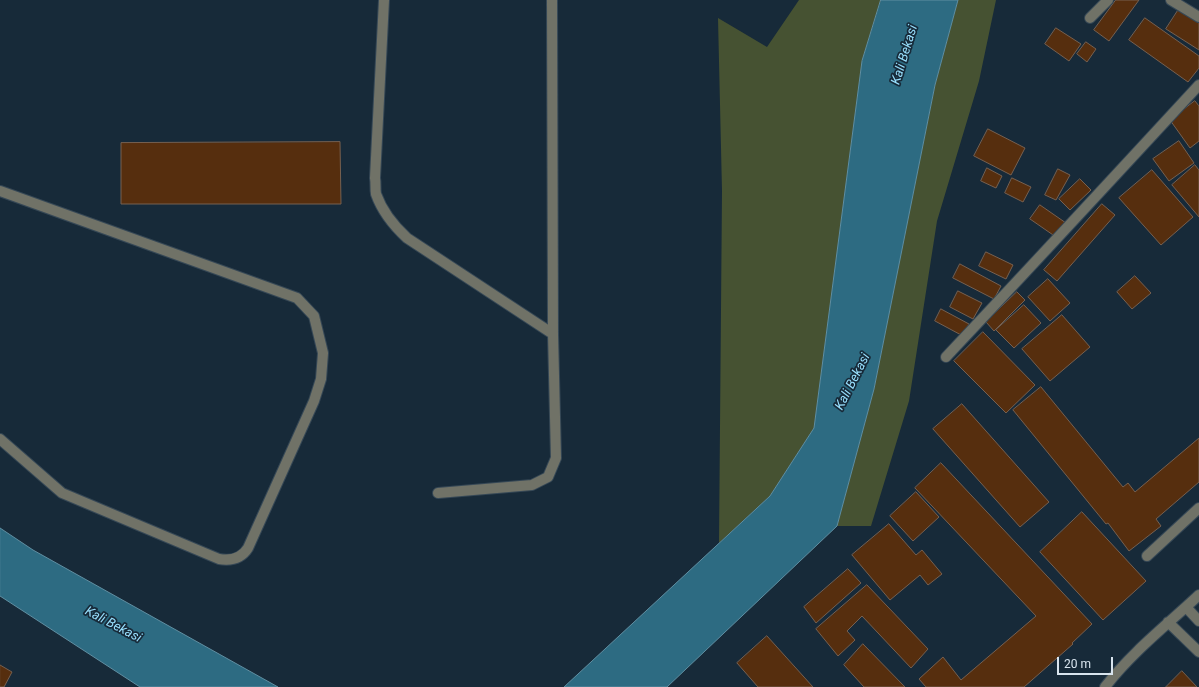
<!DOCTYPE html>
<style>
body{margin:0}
#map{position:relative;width:1199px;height:687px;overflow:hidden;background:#172a39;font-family:Roboto,sans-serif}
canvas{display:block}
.scale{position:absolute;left:1057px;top:657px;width:56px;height:18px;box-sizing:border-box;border:2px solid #d8e4ee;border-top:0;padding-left:5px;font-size:12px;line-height:14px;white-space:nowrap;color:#d8e4ee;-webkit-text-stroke:3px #172a39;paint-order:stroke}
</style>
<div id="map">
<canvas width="1199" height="687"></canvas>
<div class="scale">20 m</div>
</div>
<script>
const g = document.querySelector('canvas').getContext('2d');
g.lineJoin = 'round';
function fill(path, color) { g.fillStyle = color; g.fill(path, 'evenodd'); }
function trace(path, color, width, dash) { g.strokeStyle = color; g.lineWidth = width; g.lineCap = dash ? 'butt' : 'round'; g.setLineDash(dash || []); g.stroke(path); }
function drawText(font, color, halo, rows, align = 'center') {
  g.font = font + ' Roboto,sans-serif'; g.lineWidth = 3.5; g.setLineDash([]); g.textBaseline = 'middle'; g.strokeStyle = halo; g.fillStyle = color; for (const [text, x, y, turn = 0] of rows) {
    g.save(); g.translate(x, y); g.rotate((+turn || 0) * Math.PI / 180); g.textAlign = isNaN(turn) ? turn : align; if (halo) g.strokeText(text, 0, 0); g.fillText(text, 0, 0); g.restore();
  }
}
fill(new Path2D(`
 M799 0H881L862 61 814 428 770 496 719 543 722 191 718 18 767 47Z
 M958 0H996L979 81 937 221 909 401 871 526H837L874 389 935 85Z`), '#465232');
const water = new Path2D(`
 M881 0H958L935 85 874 389 837 526 667 687H564L770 496 814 428 862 61Z
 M0 528 33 550 278 687H140L0 596Z`);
fill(water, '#2d6b82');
trace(water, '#608fa2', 1);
const building = new Path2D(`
 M1116 0H1139L1109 41 1094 30Z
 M1179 9 1199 22V50L1166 29Z
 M1145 18 1199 56V68L1188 82 1129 40Z
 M1056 28 1081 44 1069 61 1045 44Z
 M1086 42 1096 49 1087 62 1077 54Z
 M1195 101 1199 106V141L1190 148 1170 120Z
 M988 129 1025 148 1011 175 974 156Z
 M1179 141 1194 163 1169 181 1153 159Z
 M340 142 341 204H121V143Z
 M1195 165 1199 170V217L1172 185Z
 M987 168 1002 176 996 188 981 181Z
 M1058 169 1070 175 1056 200 1045 195Z
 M1152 170 1193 217 1161 245 1119 198Z
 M1012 178 1031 187 1023 202 1005 193Z
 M1080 179 1091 190 1070 210 1059 199Z
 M1102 204 1115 215 1057 281 1044 270Z
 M1040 205 1066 223 1056 237 1030 219Z
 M986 252 1013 265 1006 279 979 266Z
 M960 264 1001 286 994 299 953 278Z
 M1135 276 1151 293 1132 309 1117 292Z
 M1048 279 1070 303 1050 321 1028 297Z
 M958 291 982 303 973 319 950 307Z
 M1017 292 1025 300 994 331 986 322Z
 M1024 305 1041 323 1014 348 996 330Z
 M941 309 969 324 963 336 935 321Z
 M1062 315 1090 347 1050 381 1022 349Z
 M983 332 1035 385 1006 413 954 361Z
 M1041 387 1123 487 1128 483 1135 492 1199 438V482L1156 519 1161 526 1129 551 1108 523 1106 524 1013 410Z
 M962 404 1049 502 1020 527 933 429Z
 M941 463 1092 624 1072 643 1073 644 1024 687H926L919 679 943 657 961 680 1036 616 915 488Z
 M916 492 939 517 913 541 890 516Z
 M1082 512 1146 581 1103 620 1040 552Z
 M889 524 916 555 922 550 942 574 928 585 920 575 890 600 852 555Z
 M848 569 861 583 816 623 804 607Z
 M867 585 928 649 911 668 862 616 847 631 855 640 838 656 816 629Z
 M767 636 813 687H758L737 663Z
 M863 644 905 687H864L844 665Z
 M0 665 12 672 4 687H0Z
 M1182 671 1197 687H1166Z`);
fill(building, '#562e0e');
trace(building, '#766050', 1);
const minor = new Path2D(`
 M384 0 375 178C376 183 375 189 376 194 382 211 394 226 407 238L553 334
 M1171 0 1199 17
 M1090 18 1108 0
 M0 191 297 298 314 316 323 353 321 379 314 401 248 548C241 559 231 561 219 559L62 493 0 439
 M946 357C1031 267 1115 176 1199 85
 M438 493 532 485 548 477 556 458 553 334 552 0
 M1147 556 1199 508
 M1186 607 1199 621
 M1168 622 1199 652
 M1105 687C1132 652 1167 625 1199 595`);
trace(minor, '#364856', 12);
trace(minor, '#707267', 10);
drawText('italic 13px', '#98dffd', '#172a39', [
 ["Kali Bekasi",905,55,-73],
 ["Kali Bekasi",853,382,-63],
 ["Kali Bekasi",113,625,28]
]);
</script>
